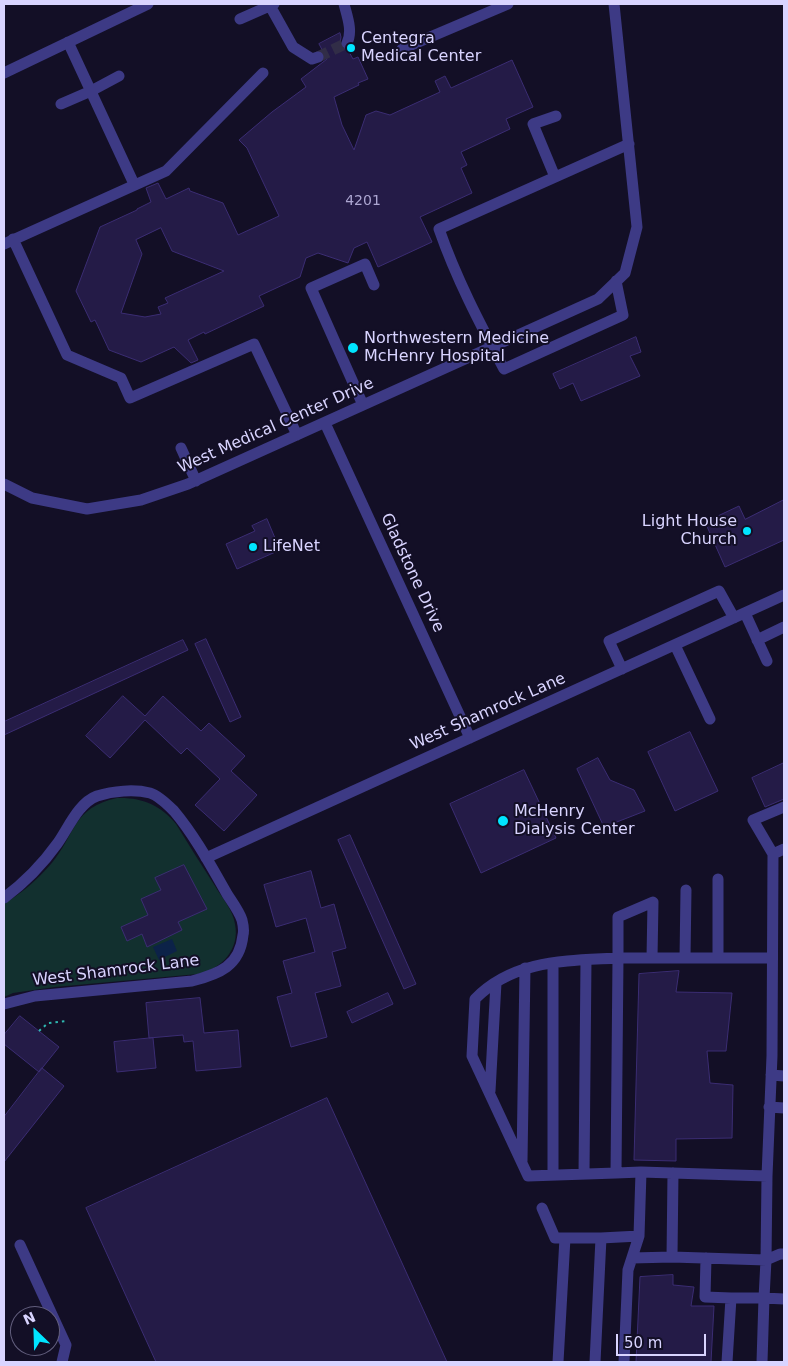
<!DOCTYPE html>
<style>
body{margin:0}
#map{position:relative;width:788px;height:1366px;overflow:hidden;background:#130f26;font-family:"DejaVu Sans",sans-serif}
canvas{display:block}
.frame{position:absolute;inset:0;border:5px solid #d9d4ff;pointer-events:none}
.north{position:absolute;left:10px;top:1306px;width:50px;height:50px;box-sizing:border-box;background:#130f26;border:1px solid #625e7d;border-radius:50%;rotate:336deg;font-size:14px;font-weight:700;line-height:20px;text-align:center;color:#d9d4ff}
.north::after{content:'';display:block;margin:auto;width:18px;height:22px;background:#00e5ff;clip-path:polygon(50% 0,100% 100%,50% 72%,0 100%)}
.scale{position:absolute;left:616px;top:1334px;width:90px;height:22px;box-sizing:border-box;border:2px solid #d9d4ff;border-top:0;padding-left:6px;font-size:15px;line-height:18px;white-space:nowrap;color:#d9d4ff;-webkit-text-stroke:4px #130f26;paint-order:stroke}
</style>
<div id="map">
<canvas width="788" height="1366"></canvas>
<div class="frame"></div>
<div class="north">N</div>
<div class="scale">50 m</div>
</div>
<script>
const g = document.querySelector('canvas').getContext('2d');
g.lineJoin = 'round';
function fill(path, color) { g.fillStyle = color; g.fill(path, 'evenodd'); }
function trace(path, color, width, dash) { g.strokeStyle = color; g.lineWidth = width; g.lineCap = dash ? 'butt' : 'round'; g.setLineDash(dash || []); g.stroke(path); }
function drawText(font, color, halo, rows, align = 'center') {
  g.font = font + ' "DejaVu Sans",sans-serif'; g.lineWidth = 4; g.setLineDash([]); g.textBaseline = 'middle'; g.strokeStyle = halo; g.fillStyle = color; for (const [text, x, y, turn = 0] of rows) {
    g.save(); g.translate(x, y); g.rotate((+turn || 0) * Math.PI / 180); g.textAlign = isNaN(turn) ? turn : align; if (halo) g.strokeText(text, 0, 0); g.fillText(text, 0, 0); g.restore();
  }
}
fill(new Path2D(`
 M117 798C141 797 161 805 176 824 189 845 202 866 215 886 222 898 233 910 235 924 240 949 222 969 198 974L55 987 13 993 4 997V904C22 893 37 880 51 864 76 834 72 808 117 798Z`), '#12302f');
fill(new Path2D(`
 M172 939 177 951 159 960 153 947Z`), '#0c2248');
const building = new Path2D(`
 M340 33 341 37 340 44 341 47 348 50 353 59 358 57 368 79 358 83 359 85 334 97 342 125 354 150 366 115 376 111 390 115 440 92 435 81 445 76 451 88 512 60 533 107 506 119 510 129 461 152 467 165 461 168 472 193 420 217 432 242 378 267 367 242 354 248 348 263 318 253 306 258 300 277 259 296 264 306 205 334 204 332 188 340 198 360 191 363 174 347 141 362 109 350 95 320 91 322 76 291 100 227 137 210V209L151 202 146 188 158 183 166 199 189 188 190 191 223 203 238 235 279 216 247 148 239 140 272 112 306 87 301 79 327 59 319 44ZM161 228 172 251 224 271 165 298 168 303 158 307 161 314 145 317 121 313 142 254 136 240Z
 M636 337 641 352 630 356 640 376 581 401 573 383 560 389 553 374Z
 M784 500V540L725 567 705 522 739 506 745 519Z
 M267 519 280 550 237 569 226 544 255 531 252 526Z
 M206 639 241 717 230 722 195 644Z
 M183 640 188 650 4 735V722Z
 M123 696 145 716 163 696 201 731 209 723 245 756 231 771 257 795 224 831 195 805 220 779 187 748 181 754 145 720 110 758 86 736Z
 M690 732 718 791 675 811 648 752Z
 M598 758 610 780 634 790 645 811 604 827 577 769Z
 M784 763V799L765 807 752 778Z
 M524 770 556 838 481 873 450 804Z
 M350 835 416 984 404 989 338 840Z
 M184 865 207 909 178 922 182 930 147 947 142 934 127 941 121 927 148 915 141 899 161 890 155 878Z
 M311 871 321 908 334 904 346 948 332 952 341 986 315 993 327 1037 291 1047 277 997 292 993 283 961 315 952 306 918 276 927 264 885Z
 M679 971 676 992 732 993 726 1051H707L710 1083 733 1085 732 1138 676 1139V1161L634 1160 639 974Z
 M388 993 393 1004 352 1023 347 1012Z
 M200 998 204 1033 238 1030 241 1067 196 1071 193 1041 184 1042 183 1035 149 1038 146 1003Z
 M20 1016 59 1047 39 1072 4 1044V1035Z
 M153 1038 156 1068 117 1072 114 1042Z
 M42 1068 64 1086 4 1162V1117Z
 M327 1098 447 1362H156L86 1208Z
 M673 1275V1285L694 1287 691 1306H714L711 1362H636L640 1277Z`);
fill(building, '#241b47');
trace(building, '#3b2d73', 1);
trace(new Path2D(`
 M318 57 347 43`), '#312d47', 11, [11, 5.5]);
trace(new Path2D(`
 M39 1031 48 1023 67 1021`), '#2fb8b0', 2, [2.5, 4]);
trace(new Path2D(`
 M269 4 293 47 312 59 318 57
 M344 4C347 16 353 31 347 43
 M240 19 274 4
 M68 42 134 184
 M402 49 508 4
 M4 73 148 4
 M61 104 91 91 119 76
 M555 177 533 124 556 116
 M13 239 67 355 121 378 130 398 254 344 297 435
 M4 244 166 171 263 73
 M616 281 623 315 504 369C480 324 456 278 439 229L629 144
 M363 405 311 288 365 264 374 285
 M325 423 470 738
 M181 448 196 481
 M4 484 32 498 87 509 141 500 188 484 598 299 625 273 637 227 614 4
 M745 613 767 661
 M757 640 784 627
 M675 645 710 719
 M622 669 609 641 719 591 734 618
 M773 854 784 849
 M206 858 784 595
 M4 898C24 883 42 865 57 844 68 829 78 803 97 796 113 791 134 789 150 793 157 795 168 805 174 811 195 836 211 866 227 894 232 902 239 911 242 920 243 924 244 931 243 935 240 966 219 974 192 981L35 996 4 1004
 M685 958 686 890
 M718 958V879
 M772 958H618L616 1173 641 1172 767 1176 772 1056 773 854 753 820 784 807
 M771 1075 784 1076
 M490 1091 496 983
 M769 1107 784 1108
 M522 1161 525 968
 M616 1173 528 1176 472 1056 475 999C514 959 567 961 618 958V917L653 902 652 958
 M584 1174 586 960
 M553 1175V963
 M767 1176 766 1260 780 1254H784
 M542 1208 555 1238H565
 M20 1245 66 1345 62 1362
 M672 1257 766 1260 764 1298H731L727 1362
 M632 1258 672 1257 673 1173
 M706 1258 705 1297 731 1298
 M558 1362 565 1238H601L639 1236
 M595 1362 601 1238
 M624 1362 628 1270 639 1236 641 1172
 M762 1362 764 1298 784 1299`), '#3d3a85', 11);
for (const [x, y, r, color] of [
 [351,48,5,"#00e5ff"],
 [353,348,6,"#00e5ff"],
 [747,531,5,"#00e5ff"],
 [253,547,5,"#00e5ff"],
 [503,821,6,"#00e5ff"]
]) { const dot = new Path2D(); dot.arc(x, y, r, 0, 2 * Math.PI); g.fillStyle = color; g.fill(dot); trace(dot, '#130f26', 2); }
drawText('14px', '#aca6d1', null, [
 ["4201",363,201]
]);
drawText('16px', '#d9d4ff', '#130f26', [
 ["Centegra",361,39],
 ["Medical Center",361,57],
 ["Northwestern Medicine",364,339],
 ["McHenry Hospital",364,357],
 ["Light House",737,522,"right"],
 ["Church",737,540,"right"],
 ["LifeNet",263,547],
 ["McHenry",514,812],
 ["Dialysis Center",514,830]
], 'left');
drawText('16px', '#d9d4ff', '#130f26', [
 ["West Medical Center Drive",276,426,-24],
 ["Gladstone Drive",412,573,65],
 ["West Shamrock Lane",488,712,-24],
 ["West Shamrock Lane",116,971,-7]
]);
</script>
